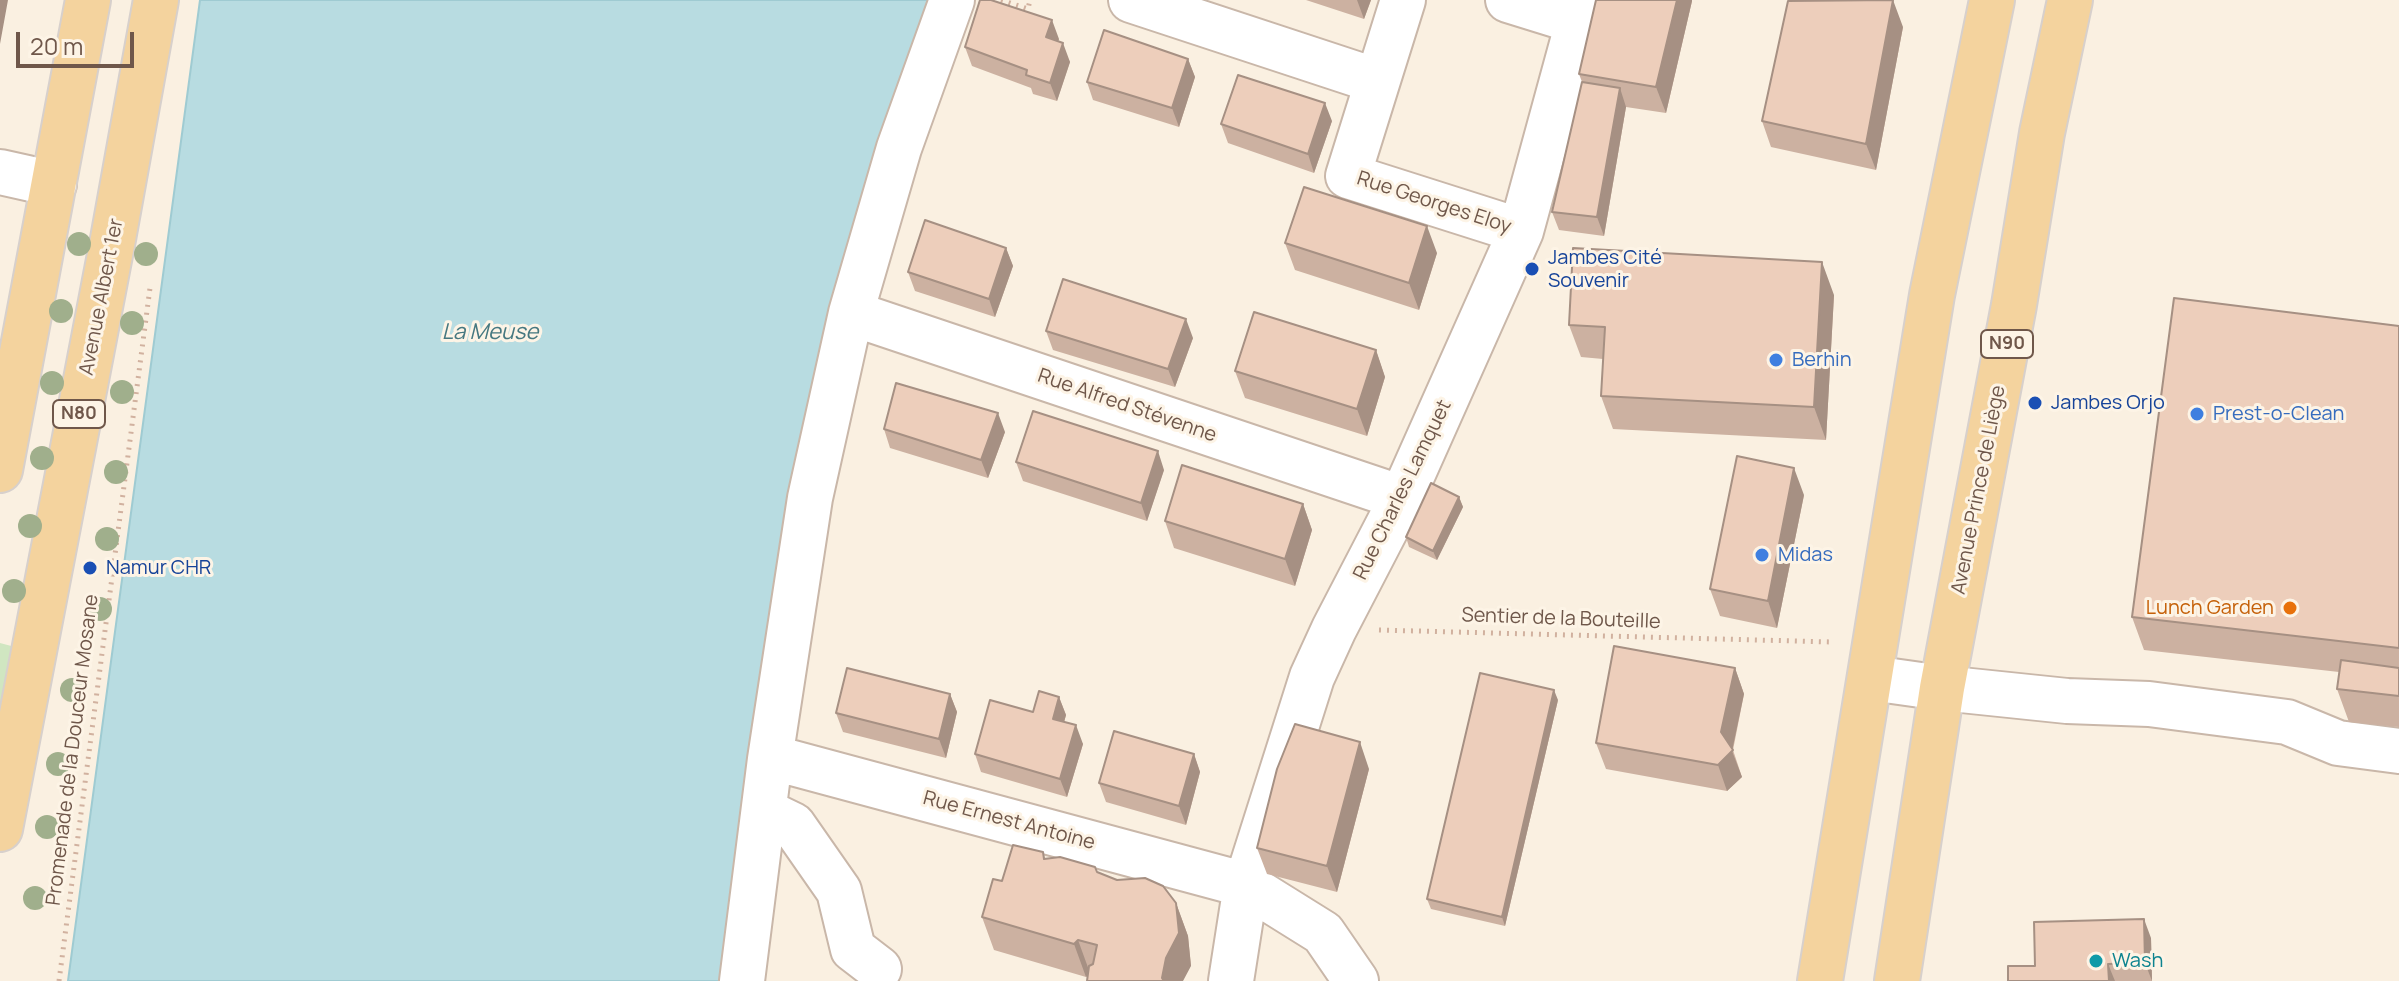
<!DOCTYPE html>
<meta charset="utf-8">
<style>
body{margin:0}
#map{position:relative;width:2399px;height:981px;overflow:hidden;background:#faf0e1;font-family:Manrope,sans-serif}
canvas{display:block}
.scale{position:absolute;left:16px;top:32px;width:118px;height:36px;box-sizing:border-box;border:4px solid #6f574a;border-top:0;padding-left:10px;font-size:24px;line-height:28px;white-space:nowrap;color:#6f574a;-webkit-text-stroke:6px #fdf4e6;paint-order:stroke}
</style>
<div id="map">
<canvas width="2399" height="981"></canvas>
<div class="scale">20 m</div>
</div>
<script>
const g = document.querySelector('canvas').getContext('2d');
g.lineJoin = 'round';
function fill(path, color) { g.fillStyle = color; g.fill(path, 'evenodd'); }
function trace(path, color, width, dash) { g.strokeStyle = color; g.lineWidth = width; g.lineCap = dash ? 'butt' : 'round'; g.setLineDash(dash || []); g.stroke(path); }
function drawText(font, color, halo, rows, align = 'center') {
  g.font = font + ' Manrope,sans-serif'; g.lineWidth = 6; g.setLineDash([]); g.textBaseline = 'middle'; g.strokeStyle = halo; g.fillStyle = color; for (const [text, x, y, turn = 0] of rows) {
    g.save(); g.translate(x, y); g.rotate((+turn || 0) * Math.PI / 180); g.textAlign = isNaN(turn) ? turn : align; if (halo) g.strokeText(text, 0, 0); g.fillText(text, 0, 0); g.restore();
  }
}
fill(new Path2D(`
 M0 643 15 647 0 725Z`), '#d0e6c1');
const water = new Path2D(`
 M200 0H934L726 981H68Z`);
fill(water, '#b8dce1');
trace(water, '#9fcbd2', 2);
const minor = new Path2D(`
 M1131 0 1377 81
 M1403 0 1348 176 1521 231
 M1508 0 1579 22
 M0 172 54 184
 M851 313 1402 498
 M1871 678 1942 688 2067 701 2149 704 2287 722 2338 743 2399 751
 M770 759 789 762 1246 885 1323 933 1356 981
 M764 811 793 825 839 891 853 949 879 969
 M742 981 770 759 810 498 851 313 899 148 952 0
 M1231 981 1246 885 1312 677 1334 629 1402 498 1521 231 1584 0`);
const major = new Path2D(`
 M0 470 88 0
 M0 829 113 239 156 0
 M1820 981 1932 295 1992 0
 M1897 981 1942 688 2014 305 2042 133 2070 0`);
trace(minor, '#c9b7a9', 48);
trace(major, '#d7d0cc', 48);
trace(new Path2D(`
 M1001 0 1028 9 1030 0
 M1379 630 1833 642
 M59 981 150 288`), '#d1b19f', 5, [2, 6]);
trace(minor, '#fff', 44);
trace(major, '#f4d39e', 44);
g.fillStyle = '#a0af8c';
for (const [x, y] of [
 [79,244],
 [146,254],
 [61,311],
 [132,323],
 [52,383],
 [122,392],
 [42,458],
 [116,472],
 [30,526],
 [107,539],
 [14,591],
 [100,609],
 [72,690],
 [58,764],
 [47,827],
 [35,898]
]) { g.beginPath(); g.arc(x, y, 12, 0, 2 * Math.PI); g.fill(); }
fill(new Path2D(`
 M1306 0H1371L1364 19Z
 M1596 0H1692V1L1666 113 1626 107 1604 236 1559 230 1552 212 1582 82 1579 74Z
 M1903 27 1876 170 1771 147 1762 121Z
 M1059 39 1058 41 1070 62 1057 101 1033 94 1031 88 972 66 965 47Z
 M1188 59 1195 77 1179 127 1093 100 1087 82Z
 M1332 121 1314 173 1228 143 1221 124Z
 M1285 243 1437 253 1419 310 1295 270Z
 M1006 248 1013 266 995 317 915 291 908 272Z
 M1834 295 1826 440 1613 429 1601 396 1603 359 1581 357 1569 325Z
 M2399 326V727L2349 722 2337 689 2339 672 2144 650 2132 617Z
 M1046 331 1193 338 1175 387 1053 350Z
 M1376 350 1385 377 1367 436 1245 398 1235 371Z
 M884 429 1005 432 988 478 890 448Z
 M1016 462 1164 470 1147 521 1023 481Z
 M1804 495 1777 628 1720 616 1710 589Z
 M1459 497 1463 507 1437 560 1409 547 1406 537Z
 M1303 504 1312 530 1295 586 1174 548 1165 521Z
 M1735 668 1744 694 1733 750 1742 777 1727 791 1606 769 1596 743Z
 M950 694 957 712 946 758 843 732 836 713Z
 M1059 697 1066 715 1064 722 1083 744 1067 797 981 772 975 754 1033 712Z
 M1558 700 1505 926 1431 909 1427 899Z
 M1194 754 1200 772 1186 825 1106 802 1099 783Z
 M1369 769 1337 892 1267 874 1257 848Z
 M1043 852 1045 859 1097 872 1176 903 1188 936 1191 966 1088 976 1086 977 994 950 982 917 1002 881Z
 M2151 938 2152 981H2008L2035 966Z`), '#ccb1a1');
fill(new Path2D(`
 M0 0H8L0 44Z
 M1357 0H1371L1364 19Z
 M1677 0H1692V1L1666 113 1656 87Z
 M1893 0 1903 27 1876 170 1866 144Z
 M1052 20 1059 39 1053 56 1046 37Z
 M1063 43 1070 62 1057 101 1050 83Z
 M1188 59 1195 77 1179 127 1172 108Z
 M1620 88 1626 107 1604 236 1597 217Z
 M1325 103 1332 121 1314 173 1308 154Z
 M1427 226 1437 253 1419 310 1409 283Z
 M1006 248 1013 266 995 317 989 299Z
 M1822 262 1834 295 1826 440 1814 407Z
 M1186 319 1193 338 1175 387 1168 369Z
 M1376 350 1385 377 1367 436 1357 409Z
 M998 413 1005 432 988 478 981 460Z
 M1158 451 1164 470 1147 521 1141 503Z
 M1794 468 1804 495 1777 628 1768 601Z
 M1459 497 1463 507 1437 560 1433 551Z
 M1303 504 1312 530 1295 586 1285 559Z
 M1735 668 1744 694 1732 751 1742 777 1727 791 1718 765 1721 732Z
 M1554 690 1558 700 1505 926 1502 917Z
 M950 694 957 712 946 758 939 739Z
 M1059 697 1066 715 1060 737 1053 719Z
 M1076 725 1083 744 1067 797 1060 779Z
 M1360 742 1369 769 1337 892 1327 866Z
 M1194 754 1200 772 1186 825 1179 806Z
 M1176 903 1188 936 1191 966 1183 981H1163L1162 978Z
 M2144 919 2151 938 2152 981 2145 963Z
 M1078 940 1090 973 1086 977 1074 944Z
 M2108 964 2115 981H2109Z`), '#a69083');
const building = new Path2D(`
 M980 0H991L1052 20 1046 37 1063 43 1050 83 1026 75 1027 70 965 47Z
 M1596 0H1677L1656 87 1579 74Z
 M1893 0 1866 144 1762 121 1788 1Z
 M1104 30 1188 59 1172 108 1087 82Z
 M1238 75 1325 103 1308 154 1221 124Z
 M1582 82 1620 88 1597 217 1552 212Z
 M1304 187 1427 226 1409 283 1285 243Z
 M925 220 1006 248 989 299 908 272Z
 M1573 248 1822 262 1814 407 1601 396 1605 327 1569 325Z
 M1063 279 1186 319 1168 369 1046 331Z
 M2174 298 2399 326V648L2132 617Z
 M1254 312 1376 350 1357 409 1235 371Z
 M896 383 998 413 981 460 884 429Z
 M1033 411 1158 451 1141 503 1016 462Z
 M1737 456 1794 468 1768 601 1710 589Z
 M1182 465 1303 504 1285 559 1165 521Z
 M1431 483 1459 497 1433 551 1406 537Z
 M1614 646 1735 668 1721 732 1733 750 1718 765 1596 743Z
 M2341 660 2399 668V696L2337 689Z
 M847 668 950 694 939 739 836 713Z
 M1480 673 1554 690 1502 917 1427 899Z
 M1039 691 1059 697 1053 719 1076 725 1060 779 975 754 990 700 1033 712Z
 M1295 724 1360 742 1327 866 1257 848 1277 769Z
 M1114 731 1194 754 1179 806 1099 783Z
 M1013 845 1043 852 1044 859 1060 857 1095 867 1097 872 1117 880 1145 878 1163 886 1176 903 1179 933 1166 958 1162 978 1164 981H1087L1089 966 1093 964 1097 945 1078 940 1074 944 982 917 993 879 1002 881Z
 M2144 919 2145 963 2108 964 2109 981H2008V966H2035L2034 922Z`);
fill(building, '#edcebb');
trace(building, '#a69083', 2);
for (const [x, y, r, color] of [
 [1532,269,8,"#1a4fb4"],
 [1776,360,8,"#3f7fe0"],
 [2035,403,8,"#1a4fb4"],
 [2197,414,8,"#3f7fe0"],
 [1762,555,8,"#3f7fe0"],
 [90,568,8,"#1a4fb4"],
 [2290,608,8,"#e8710a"],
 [2096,961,8,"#0f9aa8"]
]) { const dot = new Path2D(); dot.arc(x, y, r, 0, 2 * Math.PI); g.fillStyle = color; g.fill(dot); trace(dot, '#fdf4e6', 3); }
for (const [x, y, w] of [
 [2007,344,52],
 [79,414,52]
]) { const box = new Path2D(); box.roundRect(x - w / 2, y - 14, w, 28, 6); g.fillStyle = '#fdf4e6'; g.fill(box); trace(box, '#6f574a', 2); }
drawText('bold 18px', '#6f574a', null, [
 ["N90",2007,344],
 ["N80",79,414]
]);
drawText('20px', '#6f574a', '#fdf4e6', [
 ["Rue Georges Eloy",1434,203,18],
 ["Avenue Albert 1er",102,297,-79],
 ["Rue Alfred Stévenne",1127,406,19],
 ["Rue Charles Lamquet",1403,490,-64],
 ["Avenue Prince de Liège",1979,490,-79],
 ["Sentier de la Bouteille",1561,619,2],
 ["Promenade de la Douceur Mosane",73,750,-83],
 ["Rue Ernest Antoine",1009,821,15]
]);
drawText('20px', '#164399', '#fdf4e6', [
 ["Jambes Cité",1548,258],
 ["Souvenir",1548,281],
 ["Jambes Orjo",2051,403],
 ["Namur CHR",106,568]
], 'left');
drawText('20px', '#366cbe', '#fdf4e6', [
 ["Berhin",1792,360],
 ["Prest-o-Clean",2213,414],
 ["Midas",1778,555]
], 'left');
drawText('20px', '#c56008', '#fdf4e6', [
 ["Lunch Garden",2274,608]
], 'right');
drawText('20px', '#0d838f', '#fdf4e6', [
 ["Wash",2112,961]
], 'left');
drawText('italic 22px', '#467880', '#fdf4e6', [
 ["La Meuse",490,333]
]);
</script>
